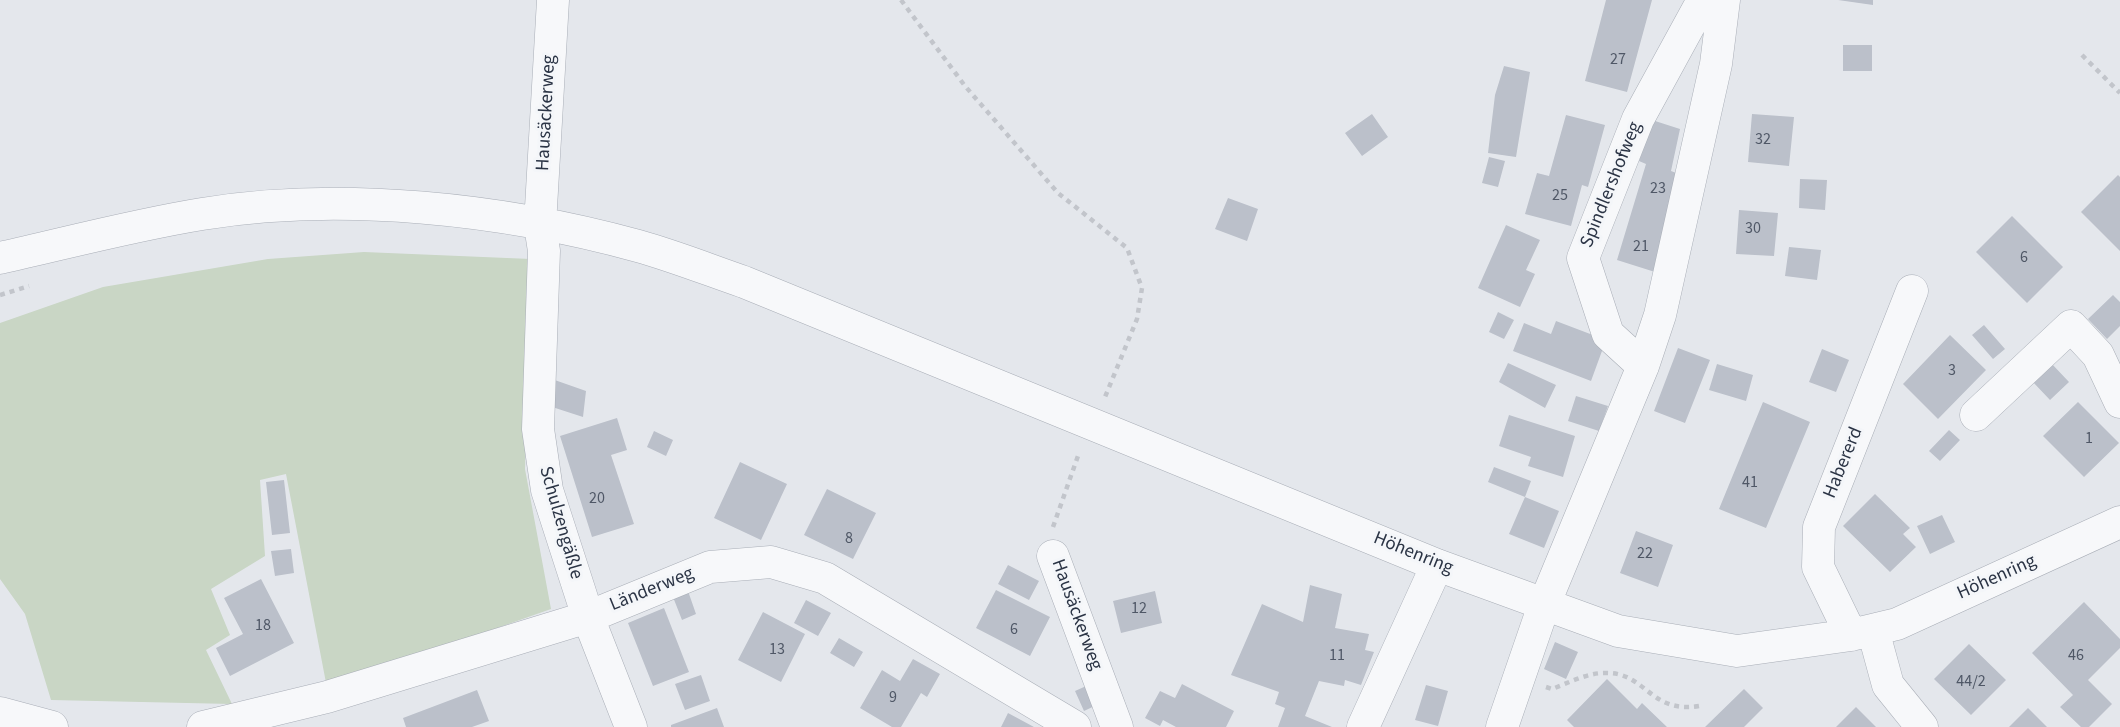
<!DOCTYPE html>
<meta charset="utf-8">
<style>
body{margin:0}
canvas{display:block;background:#e4e7ec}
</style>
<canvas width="2120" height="727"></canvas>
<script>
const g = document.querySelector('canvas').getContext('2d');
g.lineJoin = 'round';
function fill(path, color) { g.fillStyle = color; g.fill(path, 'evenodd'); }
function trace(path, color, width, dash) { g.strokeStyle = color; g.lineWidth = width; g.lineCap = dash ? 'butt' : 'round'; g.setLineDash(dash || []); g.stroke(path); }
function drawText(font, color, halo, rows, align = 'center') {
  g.font = font + ' "Source Sans 3",sans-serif'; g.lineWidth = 6; g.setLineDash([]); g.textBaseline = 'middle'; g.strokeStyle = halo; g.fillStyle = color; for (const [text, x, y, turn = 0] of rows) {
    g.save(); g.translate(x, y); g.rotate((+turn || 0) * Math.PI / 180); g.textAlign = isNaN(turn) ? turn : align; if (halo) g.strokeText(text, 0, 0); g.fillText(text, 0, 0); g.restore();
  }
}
fill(new Path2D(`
 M364 252 531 259 525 469 551 609 327 688 286 474 260 480 265 556 211 589 230 635 206 650 232 704 51 700 25 614 0 579V323L103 287 268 259Z`), '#c9d6c5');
fill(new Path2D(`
 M1606 0H1652L1627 92 1585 81Z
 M1838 0H1873V5Z
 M1843 45H1872V71H1843Z
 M1504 66 1530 72 1516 157 1488 153 1495 95Z
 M1372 114 1388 137 1362 156 1345 133Z
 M1752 114 1794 117 1789 166 1748 162Z
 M1566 115 1605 125 1588 187 1582 185 1571 226 1525 214 1537 173 1549 176Z
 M1652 120 1680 129 1671 171 1684 176 1655 272 1617 260 1646 164 1639 161Z
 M1489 157 1505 161 1498 187 1482 183Z
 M2118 175 2120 177V251L2081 212Z
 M1800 179 1827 180 1825 210 1799 208Z
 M1228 198 1258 209 1247 241 1215 229Z
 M1739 210 1778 213 1774 256 1736 254Z
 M2012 216 2063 267 2027 303 1976 252Z
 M1506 225 1540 240 1526 270 1535 274 1520 307 1478 288Z
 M1789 247 1821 250 1817 280 1785 276Z
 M2113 295 2120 302V326L2107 339 2088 319Z
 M1498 312 1514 320 1504 339 1489 332Z
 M1556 321 1606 340 1591 381 1513 351 1524 323 1551 334Z
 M1984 325 2005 349 1993 359 1972 335Z
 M1950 335 1986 370 1938 419 1903 384Z
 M1678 348 1710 360 1685 423 1654 411Z
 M1822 349 1849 360 1836 392 1809 382Z
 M1508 363 1556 385 1545 408 1499 382Z
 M2051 363 2069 382 2050 400 2032 381Z
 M1717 364 1753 375 1746 401 1709 390Z
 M549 378 586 391 583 417 546 405Z
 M1576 396 1608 406 1599 431 1568 421Z
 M1763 402 1810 422 1766 528 1719 509Z
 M2078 402 2119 443 2084 477 2043 436Z
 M1509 415 1575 436 1563 477 1528 466 1531 457 1499 446Z
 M617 418 627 450 611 455 634 524 592 537 560 436Z
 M1949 430 1960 440 1940 461 1929 451Z
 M654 431 673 440 666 456 647 447Z
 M740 462 787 484 761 540 714 518Z
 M1494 467 1531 481 1525 497 1488 482Z
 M284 480 290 533 272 535 266 482Z
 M827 489 876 513 853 559 804 535Z
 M1875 494 1910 528 1903 534 1916 547 1890 572 1843 526Z
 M1525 497 1559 511 1544 548 1509 534Z
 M1942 515 1955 542 1930 554 1917 526Z
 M1636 531 1673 545 1658 587 1620 573Z
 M291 549 294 573 275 576 271 551Z
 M1008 565 1039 581 1029 600 998 584Z
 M261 579 294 643 230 676 216 648 243 634 224 598Z
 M1310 585 1342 594 1335 628 1369 634 1365 650 1374 652 1361 685 1345 680 1344 686 1319 681 1305 716 1332 727H1278L1285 708 1275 704 1279 692 1231 675 1262 604 1303 622Z
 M996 590 1050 617 1030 656 976 628Z
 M688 591 696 614 682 620 673 597Z
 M1155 591 1162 623 1121 633 1113 601Z
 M806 600 831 613 818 636 794 623Z
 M2084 602 2120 639V648L2088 680 2112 704 2089 727H2081L2060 707 2073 695 2032 653Z
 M664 608 689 672 653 686 628 623Z
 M763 612 805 634 781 682 738 660Z
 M839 638 863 652 854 667 830 653Z
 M1555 642 1578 652 1566 679 1544 669Z
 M1969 644 2006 680 1971 715 1934 679Z
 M913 659 940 674 927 697 921 693 901 727H892L860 708 882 670 900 681Z
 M701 675 710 701 685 710 675 684Z
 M1607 679 1637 709 1642 703 1667 727H1574L1567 720Z
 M1093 683 1101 703 1084 711 1075 691Z
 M1182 684 1234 711 1226 727H1176L1163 720 1160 726 1145 718 1160 691 1175 698Z
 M1426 685 1448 691 1438 726 1415 720Z
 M1744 689 1763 708 1744 727H1705Z
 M477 690 489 721 472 727H406L403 718Z
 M1856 707 1876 727H1836Z
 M717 708 724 727H671V725Z
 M2028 708 2047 727H2009Z
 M1008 713 1034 727H1001Z`), '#bbc0ca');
const street = new Path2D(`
 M553 0 540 225 544 251 538 429 547 490 588 617 631 727
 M0 258C67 243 134 225 202 214 340 191 504 209 638 246 674 256 709 270 744 282L1437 565 1618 631 1737 651 1851 635 1897 624 2120 522
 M1643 366 1608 334 1583 258 1638 119 1703 0
 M1976 415 2071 326 2098 355 2120 402
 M1053 556 1117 727
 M1873 630 1888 685 1922 727
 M1851 635 1818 567 1819 527 1912 291
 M0 713 52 727
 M203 727 327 697 588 617 710 567 771 562 825 578 1075 727
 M1363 727 1437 565
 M1502 727 1544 605 1643 366 1660 315 1716 64 1724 0`);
trace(street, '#a9aeb7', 33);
trace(new Path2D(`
 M901 0 965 86 1058 193 1127 248 1142 288 1137 319 1105 397
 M2082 55 2120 93
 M0 295 29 286
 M1053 527 1079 453
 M1546 687 1552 689C1568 683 1587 673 1604 673 1646 671 1649 714 1699 706`), '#c2c5cb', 4.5, [5, 5]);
trace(street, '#f7f8fa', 32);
drawText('16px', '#4f5766', null, [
 ["27",1618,60],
 ["32",1763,140],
 ["23",1658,189],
 ["25",1560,196],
 ["30",1753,229],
 ["21",1641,247],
 ["6",2024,258],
 ["3",1952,371],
 ["1",2089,439],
 ["41",1750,483],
 ["20",597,499],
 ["8",849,539],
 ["22",1645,554],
 ["12",1139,609],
 ["18",263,626],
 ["6",1014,630],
 ["13",777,650],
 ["11",1337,656],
 ["46",2076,656],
 ["44/2",1971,682],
 ["9",893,698]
]);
drawText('19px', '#2b3445', '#f4f6f9', [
 ["Hausäckerweg",547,113,-87],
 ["Spindlershofweg",1612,185,-68],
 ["Habererd",1844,463,-68],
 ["Schulzengäßle",560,523,74],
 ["Höhenring",1413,554,22],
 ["Höhenring",1997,578,-24],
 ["Länderweg",652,590,-22],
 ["Hausäckerweg",1076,615,70]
]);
</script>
